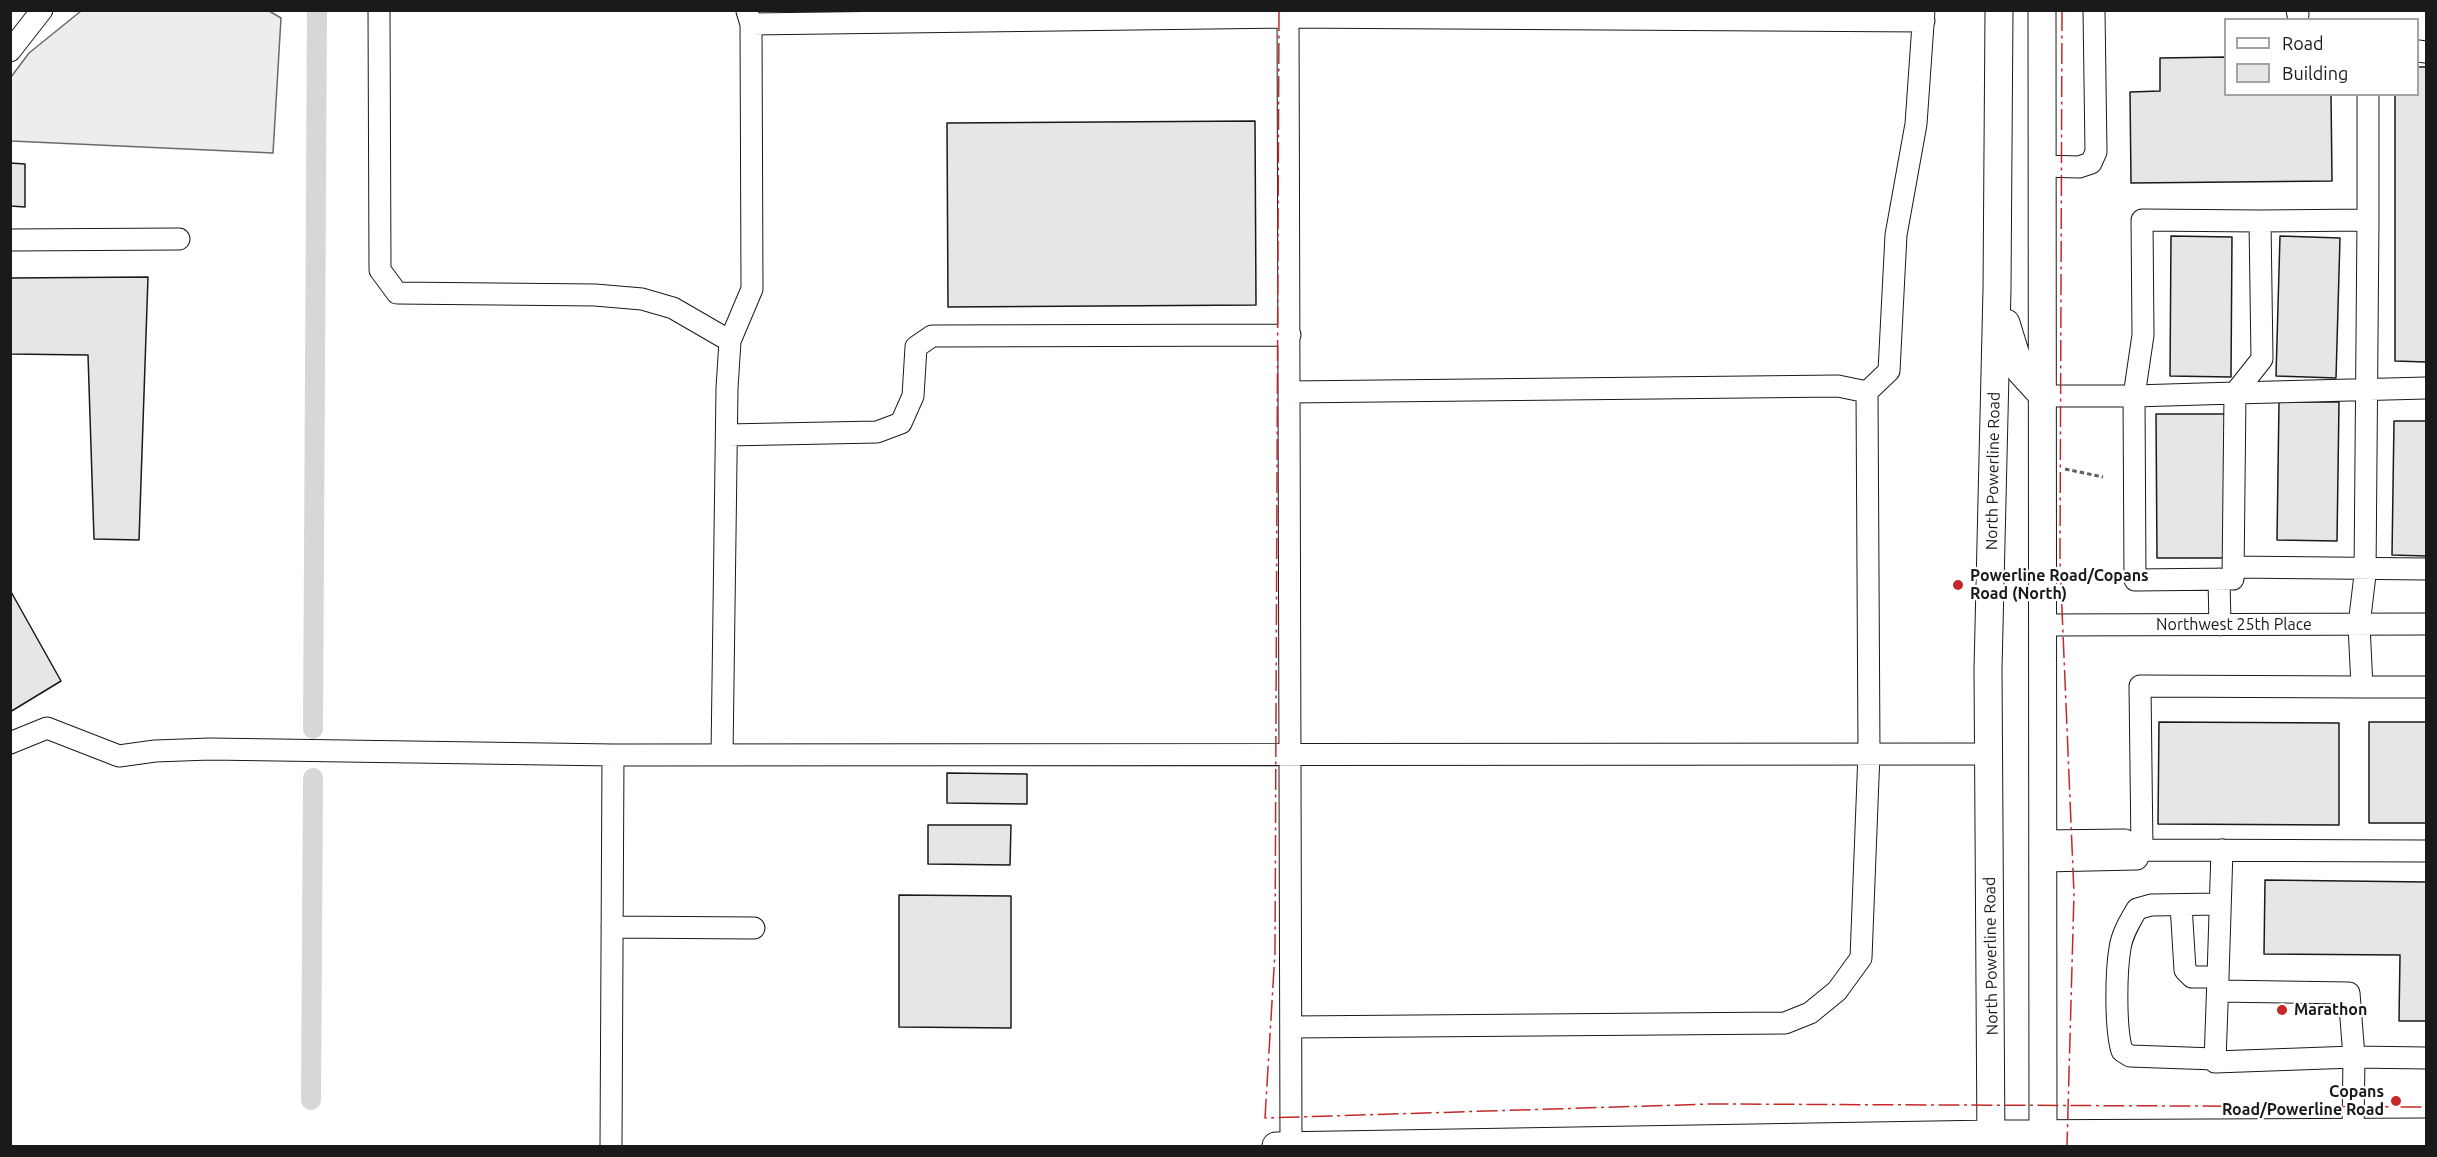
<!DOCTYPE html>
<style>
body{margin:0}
#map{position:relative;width:2437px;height:1157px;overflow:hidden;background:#fff;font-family:Ubuntu,sans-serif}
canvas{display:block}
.frame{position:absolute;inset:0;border:12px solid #1a1a1a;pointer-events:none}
.legend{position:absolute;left:2224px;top:18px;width:195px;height:78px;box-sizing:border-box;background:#fff;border:2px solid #a3a3a3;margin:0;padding:8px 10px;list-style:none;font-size:18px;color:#1a1a1a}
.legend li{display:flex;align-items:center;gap:12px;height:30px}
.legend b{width:30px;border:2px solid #a3a3a3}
</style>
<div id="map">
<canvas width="2437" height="1157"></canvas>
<div class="frame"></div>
<ul class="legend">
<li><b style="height:8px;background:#fff"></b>Road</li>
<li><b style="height:16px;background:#e6e6e6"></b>Building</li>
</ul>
</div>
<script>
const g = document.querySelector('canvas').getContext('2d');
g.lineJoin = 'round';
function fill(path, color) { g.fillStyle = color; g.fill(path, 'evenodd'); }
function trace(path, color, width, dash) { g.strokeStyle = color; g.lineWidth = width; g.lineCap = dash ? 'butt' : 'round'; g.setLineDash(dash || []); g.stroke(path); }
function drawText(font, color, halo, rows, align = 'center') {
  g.font = font + ' Ubuntu,sans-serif'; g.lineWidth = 4.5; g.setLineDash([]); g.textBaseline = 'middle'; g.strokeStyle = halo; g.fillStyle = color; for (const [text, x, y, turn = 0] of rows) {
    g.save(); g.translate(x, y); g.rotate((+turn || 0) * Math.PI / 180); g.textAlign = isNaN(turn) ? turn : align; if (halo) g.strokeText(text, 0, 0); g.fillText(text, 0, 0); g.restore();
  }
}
const built = new Path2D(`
 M269 11 281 18 273 153 11 141V77L29 53 81 11Z`);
fill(built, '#ededed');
trace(built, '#6a6a6a', 1.5);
trace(new Path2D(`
 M313 729 317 10
 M311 1100 313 778`), '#d7d7d7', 20);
const building = new Path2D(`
 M2226 57V94H2331L2332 181 2131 183 2130 92 2160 91V58Z
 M2418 67H2426V362L2395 361V94H2418Z
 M1255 121 1256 305 948 307 947 123Z
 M10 163 25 164V207L10 206Z
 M2171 236 2232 237 2231 377 2170 376Z
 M2280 236 2340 238 2336 378 2276 376Z
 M148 277 139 540 94 539 88 355 10 354V278Z
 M2279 402H2339L2337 541 2277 540Z
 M2156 414H2225V558H2157Z
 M2394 421H2426V556L2392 555Z
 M10 590 61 681 10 712Z
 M2159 722 2339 723V825L2158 824Z
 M2369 722H2426V823H2369Z
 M947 773 1027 774V804L947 803Z
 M928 825H1011L1010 865 928 864Z
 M2265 880 2426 882V1021H2399L2400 955 2264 954Z
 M899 895 1011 896V1028L899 1027Z`);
fill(building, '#e6e6e6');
trace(building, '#1a1a1a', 1.5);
const minor = new Path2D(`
 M379 10 380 270 397 293 595 295 642 299 673 308 730 341
 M1288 10 1291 1146
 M2297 10 2298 15
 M751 24 1288 17 1924 21
 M10 51 42 10
 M2418 51 2426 52
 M2368 94V220
 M2042 166 2079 167 2091 163 2096 152 2094 10
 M10 240 179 239
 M1290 392 1838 386 1867 392
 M2235 393 2426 388
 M2043 396H2134L2135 580 2233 579 2235 393 2134 396 2143 335 2142 220 2260 221 2262 359 2235 393
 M727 435 877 432 901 423 913 396 916 347 932 336 1290 335
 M2233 567 2426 569
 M2219 579 2220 625
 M2042 625 2426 624
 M2362 687H2426
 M10 743 47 728 119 756 155 751 210 749 613 755 1989 754
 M722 755 727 388 730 341 752 289 751 24 747 11
 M2043 841 2125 840 2142 850 2426 851
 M2043 861 2137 859 2142 850 2140 686 2362 687 2359 625 2365 575 2368 220 2260 221
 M2181 905 2185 970 2192 977H2218
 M612 927 754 928
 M2218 991 2349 993 2354 1057 2215 1062 2218 977 2222 850
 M1291 1027 1785 1023 1810 1013 1837 991 1861 958 1869 753 1867 392 1889 371 1896 235 1916 124 1924 10
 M2215 1059 2130 1056 2122 1051C2115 1028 2116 972 2120 948 2122 934 2130 921 2137 909L2151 905 2220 904
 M2353 1132 2354 1057 2426 1058
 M611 1146 613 755`);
const major = new Path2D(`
 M2042 10 2043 1146
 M2006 323 2021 372 2043 396
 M1276 1146 1992 1134 2426 1132
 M1991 1146 1988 669 1997 289 1999 10`);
trace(minor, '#1a1a1a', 23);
trace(major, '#1a1a1a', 29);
trace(new Path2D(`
 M2065 469 2103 477`), '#5f5f5f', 3, [4.5, 3]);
trace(minor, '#fff', 21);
trace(major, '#fff', 27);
trace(new Path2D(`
 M1279 10 1275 952 1265 1118 1711 1104 2426 1107
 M2062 10 2060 562 2074 894 2067 1146`), '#c62828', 1.5, [21, 4.5, 3, 4.5]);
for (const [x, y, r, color] of [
 [1958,585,6,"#c62828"],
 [2282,1010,6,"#c62828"],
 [2396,1101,6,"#c62828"]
]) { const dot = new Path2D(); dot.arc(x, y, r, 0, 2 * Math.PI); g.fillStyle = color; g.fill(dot); trace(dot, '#fff', 2); }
drawText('16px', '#1a1a1a', '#fff', [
 ["North Powerline Road",1993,471,-89],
 ["Northwest 25th Place",2234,625],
 ["North Powerline Road",1991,956,-91]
]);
drawText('bold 16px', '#1a1a1a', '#fff', [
 ["Powerline Road/Copans",1970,576],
 ["Road (North)",1970,594],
 ["Marathon",2294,1010],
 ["Copans",2384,1092,"right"],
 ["Road/Powerline Road",2384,1110,"right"]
], 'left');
</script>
